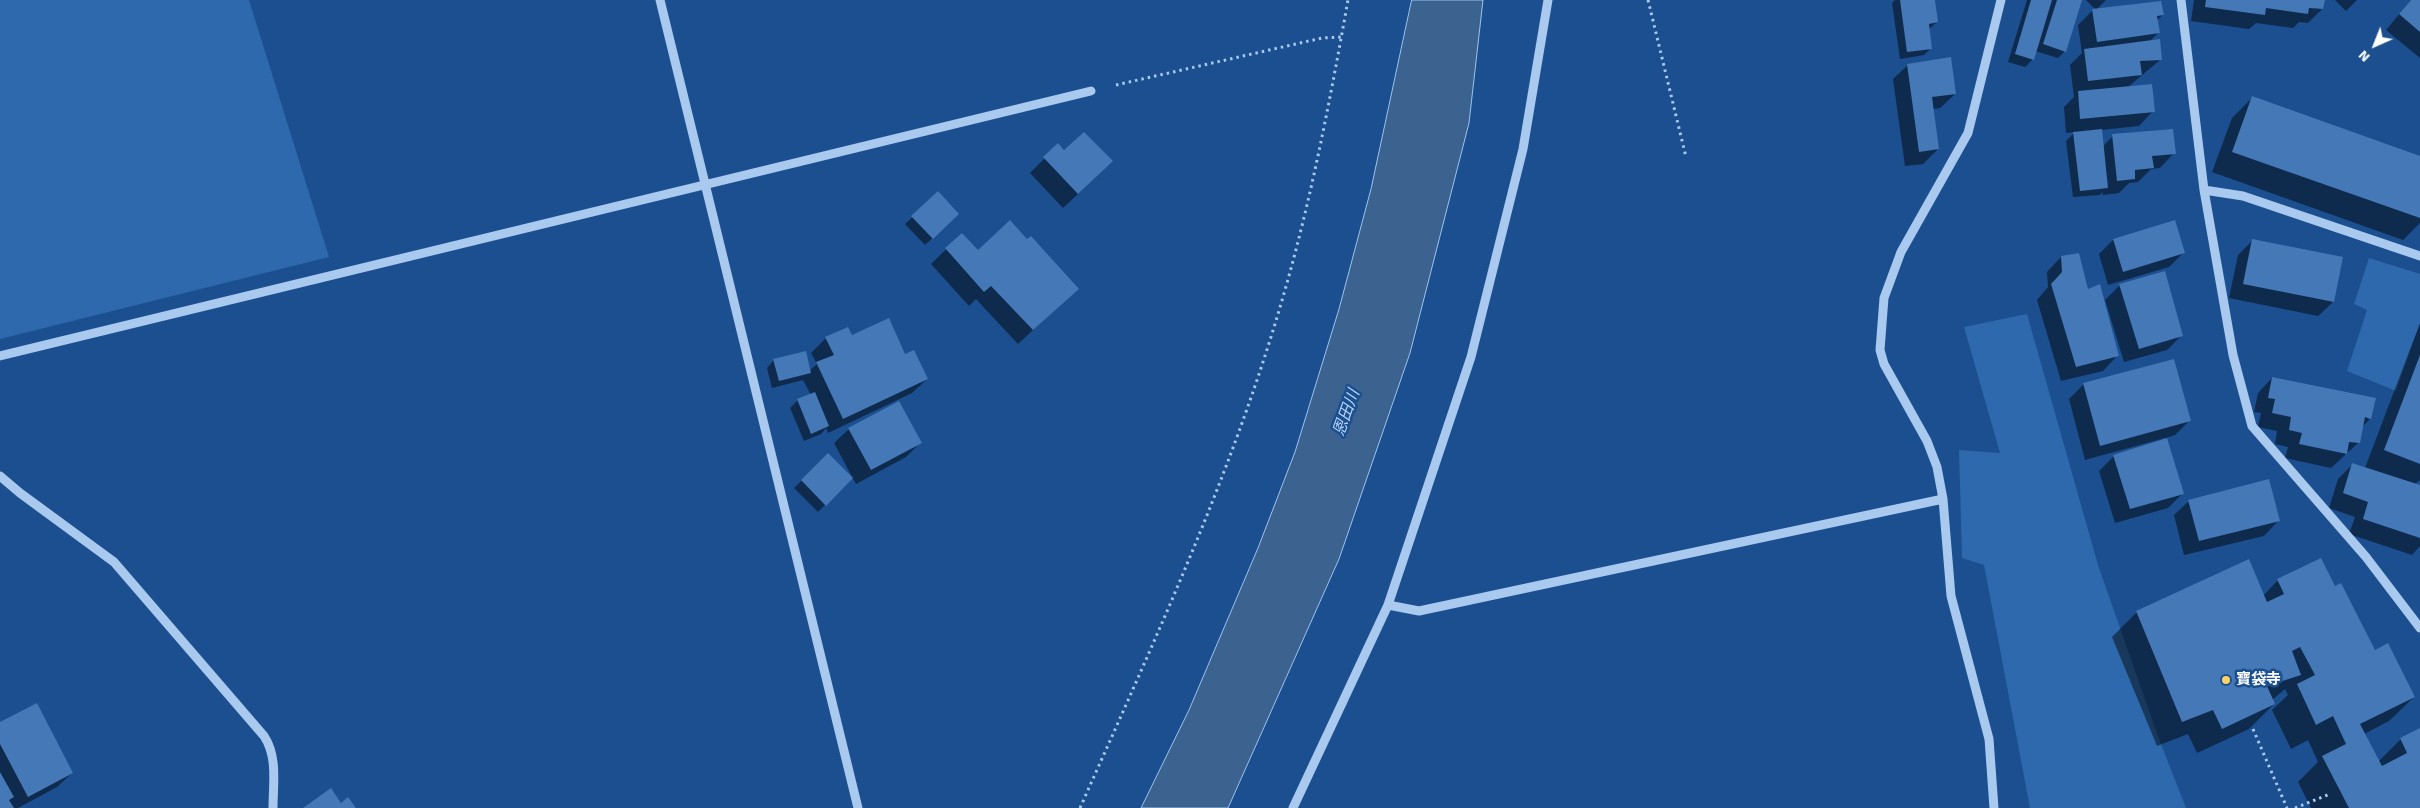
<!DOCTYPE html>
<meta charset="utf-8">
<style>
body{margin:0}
#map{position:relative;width:2420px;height:808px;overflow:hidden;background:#1b4f8f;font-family:Signika,sans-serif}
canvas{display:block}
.north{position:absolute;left:2350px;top:20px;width:50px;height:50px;-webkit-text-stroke:4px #1b4f8f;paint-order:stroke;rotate:224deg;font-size:14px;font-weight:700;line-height:20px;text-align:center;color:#fff}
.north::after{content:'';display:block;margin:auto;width:18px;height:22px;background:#fff;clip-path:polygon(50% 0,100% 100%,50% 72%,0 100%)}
</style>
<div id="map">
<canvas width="2420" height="808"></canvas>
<div class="north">N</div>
</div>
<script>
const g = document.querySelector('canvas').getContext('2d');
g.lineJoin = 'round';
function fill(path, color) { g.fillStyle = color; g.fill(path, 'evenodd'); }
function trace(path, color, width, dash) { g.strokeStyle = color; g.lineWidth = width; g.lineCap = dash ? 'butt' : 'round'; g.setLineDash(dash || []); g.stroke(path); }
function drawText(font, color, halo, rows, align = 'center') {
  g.font = font + ' Signika,"Noto Sans JP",sans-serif'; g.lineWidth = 5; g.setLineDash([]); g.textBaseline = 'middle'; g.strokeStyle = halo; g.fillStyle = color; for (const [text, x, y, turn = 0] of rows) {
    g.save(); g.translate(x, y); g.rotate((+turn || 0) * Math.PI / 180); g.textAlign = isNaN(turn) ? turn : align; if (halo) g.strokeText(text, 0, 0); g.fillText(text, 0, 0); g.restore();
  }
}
fill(new Path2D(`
 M0 0H249L329 257 0 339Z
 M2369 258 2420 274V324L2396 391 2347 371 2367 310 2354 304Z
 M2027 314 2098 565 2159 739 2186 808H2030L1984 565 1962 558 1959 450 2000 453 1964 327Z`), '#2e69ad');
const water = new Path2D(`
 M1412 0H1483L1469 123 1410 353 1339 559 1228 808H1141L1189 710 1258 548 1295 452 1339 309 1371 189Z`);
fill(water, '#3c6290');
trace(water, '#9cc4f0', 1);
fill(new Path2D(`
 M1895 0H1933L1937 22 1929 29 1931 48 1924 55 1900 59 1892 3Z
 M2027 0H2081L2065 51 2058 58 2035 51 2032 60 2025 67 2008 62Z
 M2086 0H2106L2096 10Z
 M2194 0H2323L2322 9 2308 23 2299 22 2293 28 2256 23 2249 29 2191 21Z
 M2335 0H2357L2346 11Z
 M2411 0H2420V58L2386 30Z
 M2093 10 2163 15 2156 21 2158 33 2149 42 2160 60 2128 87 2153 111 2139 126 2101 130 2103 146 2113 136 2174 153 2160 168 2151 169 2138 182 2129 183 2119 193 2103 195 2102 192 2100 195 2073 197 2066 141 2075 132 2066 133 2064 107 2074 97 2070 65 2082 53 2078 25Z
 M1908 65 1955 94 1940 108 1933 109 1938 149 1923 164 1905 166 1893 79Z
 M2252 98 2420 158V223L2403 240 2212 172 2232 118Z
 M1058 145 1097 176 1063 208 1030 173Z
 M938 193 958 214 925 245 905 224Z
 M962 234 978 251 1062 303 1018 344 976 299 969 306 931 264Z
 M2113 240 2184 252 2169 267 2108 285 2099 254Z
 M2253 240 2342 258 2333 302 2318 316 2229 298 2238 255Z
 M2061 257 2087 291 2117 356 2103 371 2061 381 2037 300 2048 287 2047 272Z
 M2120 285 2182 335 2167 350 2124 362 2105 300Z
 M2420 323V480L2415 484 2420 486V546L2412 555 2349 534 2355 517 2329 508 2338 479 2353 464 2365 468Z
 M852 337 904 355 927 379 912 393 828 433 826 428 821 434 804 441 790 408 797 401 811 395 803 380 772 388 767 368 774 360 809 371 817 364 811 353 826 338Z
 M2173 360 2190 420 2175 435 2166 438 2183 493 2168 508 2115 523 2099 471 2114 456 2165 440V438L2085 460 2069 399 2083 385Z
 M2272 378 2370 419 2362 427 2358 443 2331 468 2285 458 2288 447 2275 444 2277 431 2258 427 2261 413 2254 412 2258 393Z
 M849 429 920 443 906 457 856 484 834 443Z
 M828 455 852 478 818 512 794 488Z
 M2189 501 2278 521 2264 536 2184 555 2174 515Z
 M2278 580 2334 587 2375 652 2414 697 2389 721 2364 734 2378 762 2401 739 2420 730V808H2311L2298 782 2318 762 2308 740 2291 749 2272 710 2288 695 2285 689 2272 700 2274 704 2249 729 2197 753 2188 734 2157 746 2112 637 2137 612 2263 596Z
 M0 723 72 773 57 787 18 808H0Z`), '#0007');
fill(new Path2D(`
 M1900 0H1935L1938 22 1929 24 1932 49 1907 52Z
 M2031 0H2052L2034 60 2015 54Z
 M2057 0H2082L2066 52 2043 44Z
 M2206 0H2325L2323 9 2309 8 2308 14 2266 8 2265 15 2205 7Z
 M2411 0H2420V32L2399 14Z
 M2161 1 2164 15 2157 16 2160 33 2097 42 2092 9Z
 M2160 39 2162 60 2140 61 2142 75 2088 81 2084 49Z
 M1951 57 1956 94 1932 97 1939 149 1919 152 1907 64Z
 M2152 84 2155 112 2080 119 2078 91Z
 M2252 96 2420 156V218L2232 152Z
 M2102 129 2108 188 2080 191 2073 132Z
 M2173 129 2176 154 2152 156 2154 168 2135 170V179L2117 181 2112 134Z
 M1084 132 1113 161 1078 194 1043 157 1058 143 1064 150Z
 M938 191 959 214 933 239 911 216Z
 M1010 220 1027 239 1031 236 1079 289 1033 330 991 286 984 292 945 248 962 233 978 250Z
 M2175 220 2185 253 2123 272 2113 239Z
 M2252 239 2343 257 2334 302 2243 284Z
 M2079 253 2088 289 2100 284 2119 356 2076 367 2051 284 2062 272 2061 256Z
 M2165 271 2183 336 2139 349 2119 284Z
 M889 318 905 354 914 350 928 379 843 419 816 362 834 355 825 337 848 327 852 335Z
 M806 351 811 373 779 381 773 359Z
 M2420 355V464L2384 450Z
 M2174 359 2191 421 2100 446 2083 383Z
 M2272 377 2376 398 2371 419 2365 417 2360 443 2349 442 2347 454 2299 444 2302 433 2289 430 2291 417 2272 413 2275 399 2268 398Z
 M815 392 829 426 811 434 797 399Z
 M899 401 922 443 871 470 848 428Z
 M2167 438 2184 494 2130 509 2113 455Z
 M828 453 853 478 826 506 801 480Z
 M2352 463 2420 485V538L2363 519 2368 502 2343 493Z
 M2269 479 2280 521 2199 541 2188 500Z
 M2321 558 2335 586 2341 583 2375 650 2388 643 2415 697 2360 724 2382 766 2407 753 2400 738 2420 728V808H2349L2322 756 2346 744 2333 716 2316 725 2297 684 2315 675 2300 647 2292 651 2301 675 2267 686 2275 704 2222 729 2213 710 2182 722 2136 611 2249 559 2267 602 2284 594 2277 579Z
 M37 703 73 773 28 797 0 744V722Z
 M0 772 14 797 9 800 14 808H0Z
 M331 788 341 803 348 797 356 808H303Z`), '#4478b7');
trace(new Path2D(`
 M1648 0 1686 157
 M1116 85 1322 38 1342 37
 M2253 729 2287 808
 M1080 808C1152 646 1227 485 1278 314 1309 211 1329 106 1348 0
 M2295 808 2330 794`), '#a9c9ee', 3, [2.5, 4]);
trace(new Path2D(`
 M660 0 858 808
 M2181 0 2204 190 2233 355 2252 426 2366 557 2420 628
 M2204 190 2243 196 2420 256
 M0 356 1091 91
 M0 476 20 493 114 562 264 736C278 757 273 784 273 808
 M1388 605 1419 611 1943 499
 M1293 808 1388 605 1471 357 1523 149 1548 0
 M1994 808 1989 739 1951 596 1943 499 1937 467 1927 441 1884 364 1880 350 1884 298 1901 252 1968 133 2001 0`), '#a9c9ee', 9);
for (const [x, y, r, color] of [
 [2226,680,5,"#ffd166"]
]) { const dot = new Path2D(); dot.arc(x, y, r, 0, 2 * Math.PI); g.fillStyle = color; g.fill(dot); trace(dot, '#1b4f8f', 2); }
drawText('bold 15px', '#fff', '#1b4f8f', [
 ["寶袋寺",2236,680]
], 'left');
drawText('italic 16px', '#b5d3f5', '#1b4f8f', [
 ["恩田川",1347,413,-70]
]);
</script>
